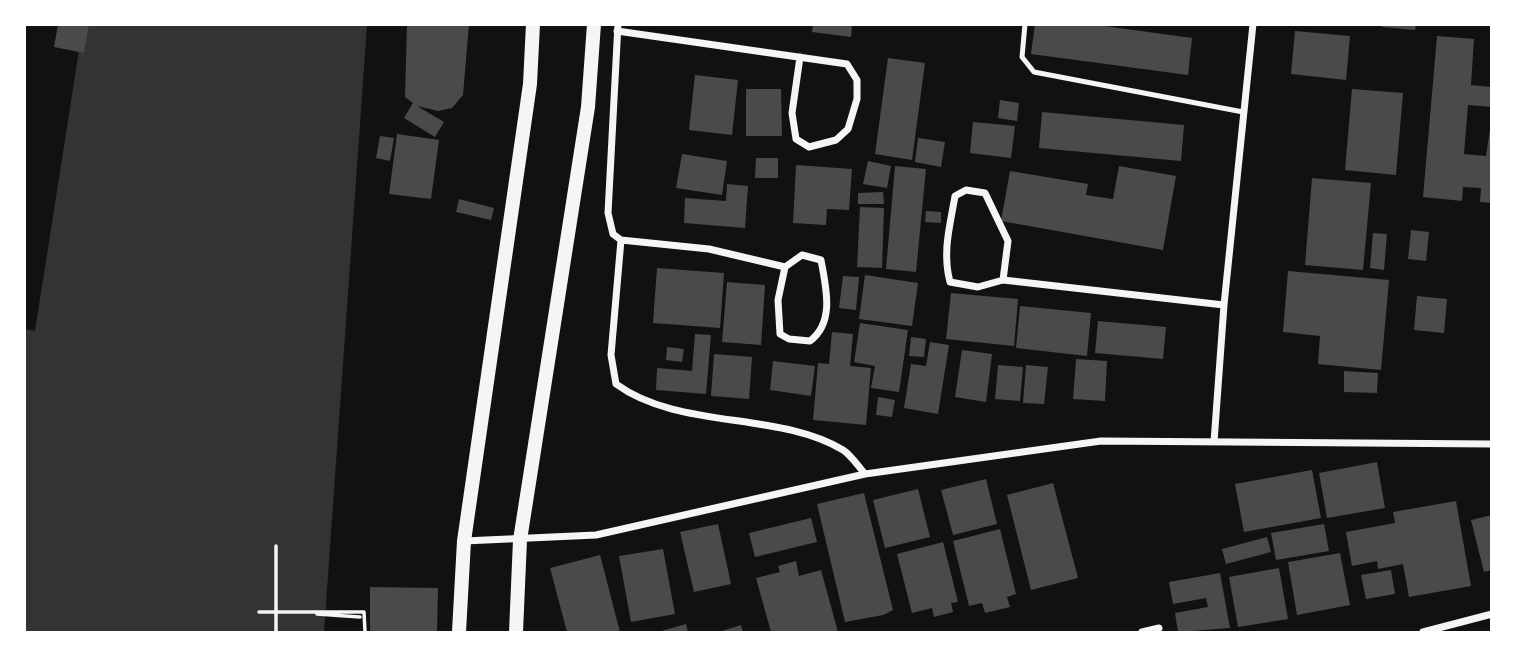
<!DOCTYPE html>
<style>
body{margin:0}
#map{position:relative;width:1516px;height:657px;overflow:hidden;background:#111;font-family:Barlow,sans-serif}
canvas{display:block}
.frame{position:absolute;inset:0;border:26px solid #fff;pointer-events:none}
</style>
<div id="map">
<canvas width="1516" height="657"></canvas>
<div class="frame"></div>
</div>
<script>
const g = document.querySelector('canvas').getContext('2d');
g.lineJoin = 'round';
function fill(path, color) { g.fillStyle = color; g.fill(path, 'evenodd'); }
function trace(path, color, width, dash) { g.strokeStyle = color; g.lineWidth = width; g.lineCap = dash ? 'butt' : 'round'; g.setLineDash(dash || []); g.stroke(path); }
fill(new Path2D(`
 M83 25H367L324 632H25L24 329 35 331Z`), '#333');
fill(new Path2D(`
 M58 24H89L84 53 54 47Z
 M407 24H469L463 95 452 108 438 111 417 106 444 122 435 137 404 118 413 103 405 97Z
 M813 24H852L851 37 812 32Z
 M1035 24H1090L1192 38 1188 75 1031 54Z
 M1382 24H1416L1415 30 1382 27Z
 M1295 31 1350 36 1346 80 1291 74Z
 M1437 36 1474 39 1471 85 1492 87V107L1468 105 1464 154 1486 156 1492 116V203L1480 202 1481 188 1463 187 1462 201 1423 197Z
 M888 58 925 63 912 160 875 154Z
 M695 75 738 80 732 135 689 130Z
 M746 89H781L782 136H746Z
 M1352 89 1403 93 1396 175 1345 170Z
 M1000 100 1019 103 1017 121 998 118Z
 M1042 112 1184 125 1181 161 1039 148Z
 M973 122 1015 126 1011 158 970 153Z
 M397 134 439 140 431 199 389 194Z
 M380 136 394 138 390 161 376 158Z
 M918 138 945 142 941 167 915 162Z
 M682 154 727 161 722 195 676 188Z
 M756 158H778V178H755Z
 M868 161 891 166 887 188 863 184Z
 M796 165 852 169 849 210 827 209 826 225 793 223Z
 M895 166 926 169 916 272 886 269Z
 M1119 166 1176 176 1163 250 1001 221 1010 171 1088 184 1086 195 1113 199Z
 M1312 178 1371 183 1363 270 1305 265Z
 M727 184 748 186 745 228 684 223 685 198 726 201Z
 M883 192 884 204H858V193Z
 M459 199 494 208 491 220 456 212Z
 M860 207 884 208 882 268 857 267Z
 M926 211 941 212V223L925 222Z
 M1411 230 1429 232 1426 261 1408 259Z
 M1373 233 1387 234 1384 270 1370 268Z
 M657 268 724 273 720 328 653 323Z
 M1288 271 1389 280 1381 370 1318 364 1320 336 1283 332Z
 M865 275 918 283 912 326 859 319Z
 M843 276 859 277 856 310 839 308Z
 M727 282 765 285 761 345 722 342Z
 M951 293 1018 299 1014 346 946 339Z
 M1417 296 1447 299 1444 333 1414 330Z
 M1020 306 1091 313 1087 356 1016 348Z
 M1098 321 1166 327 1163 359 1095 353Z
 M860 323 908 330 899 392 871 388 875 366 854 362Z
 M832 332 853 334 850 366 871 368 866 425 813 420 818 363 829 364Z
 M695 334 711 335 706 394 656 390 657 368 692 371Z
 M911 337 926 339 924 357 909 356Z
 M930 342 949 345 938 414 904 408 911 364 926 366Z
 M667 347 684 349 682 362 666 360Z
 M962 350 992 354 986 402 955 397Z
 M714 354 752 357 749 399 711 396Z
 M1076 359 1107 361 1105 401 1073 399Z
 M773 361 815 366 811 396 770 390Z
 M998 365 1023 367 1020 401 995 399Z
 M1026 365 1048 367 1044 404 1023 403Z
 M1344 371 1378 373 1377 393 1344 392Z
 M878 397 895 400 892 417 876 415Z
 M1377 462 1385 508 1327 518 1319 473Z
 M1312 470 1321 518 1244 532 1235 484Z
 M986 479 997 524 953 535 941 490Z
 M1053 483 1078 578 1031 590 1007 495Z
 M918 489 930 537 885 548 873 500Z
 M864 493 893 610 883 615 845 622 817 504Z
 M1456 501 1471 586 1409 597 1403 564 1378 569 1377 561 1352 566 1346 532 1395 523 1393 512Z
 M1492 515V570L1484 572 1471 520Z
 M811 518 817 542 755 557 749 533Z
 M718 524 731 584 694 592 680 532Z
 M1324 524 1329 551 1276 560 1271 533Z
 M1000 529 1016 594 1007 597 1010 607 985 613 982 603 969 606 953 541Z
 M1267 537 1271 552 1226 564 1222 549Z
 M943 542 958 602 951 603 953 612 934 617 932 608 912 613 897 554Z
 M663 549 675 614 631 622 619 556Z
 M1340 553 1350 605 1297 615 1288 562Z
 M600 555 620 632H567L550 568Z
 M796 561 799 576 821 570 838 632H771L756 578 780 572 778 566Z
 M1279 568 1288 619 1238 627 1229 577Z
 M1391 570 1395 594 1366 599 1361 575Z
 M1220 573 1230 628 1178 632 1175 613 1208 607 1206 598 1173 604 1169 582Z
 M370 587 438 588 437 632H370Z
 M686 624 688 632H658Z
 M741 625 743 632H719Z`), '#4a4a4a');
trace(new Path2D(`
 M276 546V632
 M259 612H364L365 632
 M317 614 360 617`), '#f5f5f5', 3.5);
trace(new Path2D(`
 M1025 24 1022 57 1034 72 1243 112`), '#f5f5f5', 5);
trace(new Path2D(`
 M618 24 608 213 613 234 621 240 709 249 785 267 802 255 821 260C826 288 835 322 810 341L789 339 780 334 778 300 785 267
 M617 31 847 64 857 80V99L848 129 836 140 809 147 796 139 792 113 800 57
 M621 240 611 355 616 384C679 430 778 411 843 450 851 455 858 466 865 474
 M1003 280 1008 241 985 193 966 190 955 196C950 226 942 252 950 282L978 287 1003 280 1224 305
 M1214 442 1224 305 1253 24
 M464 541 596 535 865 474 1101 441 1492 444
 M1142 632 1159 628
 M1423 632 1492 614`), '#f5f5f5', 7);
trace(new Path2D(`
 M459 632 464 541 530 84 533 24
 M516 632 520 540 588 107 594 24`), '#f5f5f5', 14);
</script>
